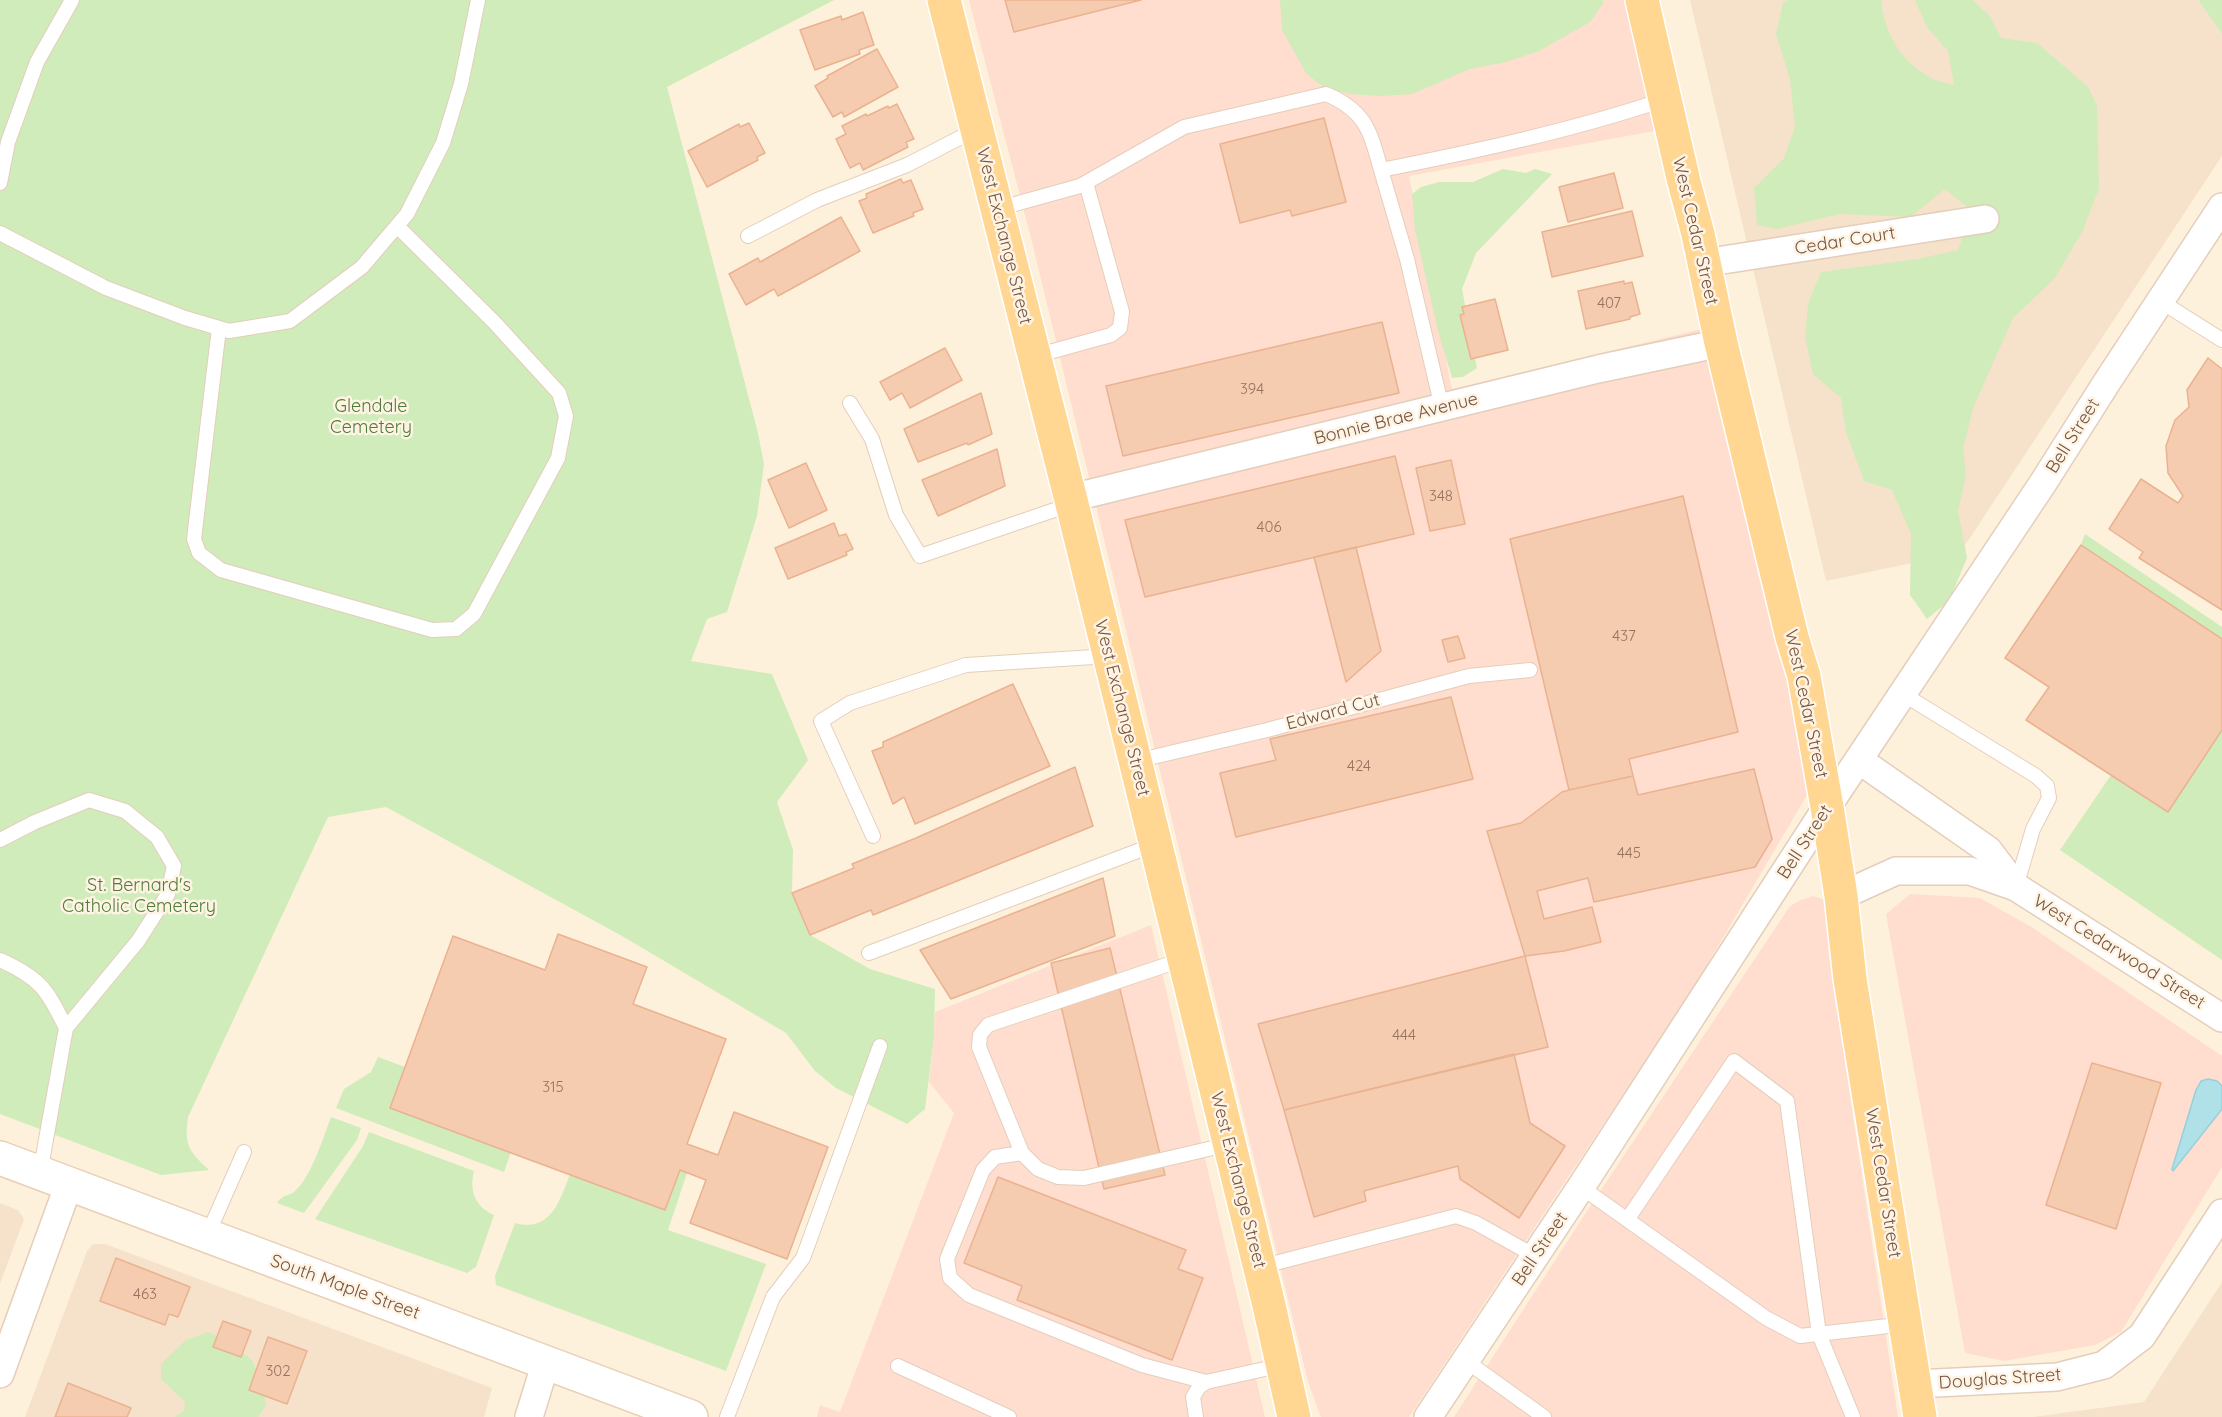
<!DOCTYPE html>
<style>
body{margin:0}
canvas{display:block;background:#fef1dc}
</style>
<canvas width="2222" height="1417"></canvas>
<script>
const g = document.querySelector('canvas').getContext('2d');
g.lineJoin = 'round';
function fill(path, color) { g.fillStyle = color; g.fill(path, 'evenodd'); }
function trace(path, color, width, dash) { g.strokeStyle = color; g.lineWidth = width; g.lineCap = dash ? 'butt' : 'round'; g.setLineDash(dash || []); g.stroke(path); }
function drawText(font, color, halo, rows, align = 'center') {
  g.font = font + ' Quicksand,sans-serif'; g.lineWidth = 5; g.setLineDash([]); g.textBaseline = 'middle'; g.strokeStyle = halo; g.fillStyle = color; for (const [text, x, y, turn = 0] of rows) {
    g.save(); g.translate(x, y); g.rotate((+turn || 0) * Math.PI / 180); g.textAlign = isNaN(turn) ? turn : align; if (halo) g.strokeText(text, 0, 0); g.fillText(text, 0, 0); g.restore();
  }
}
fill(new Path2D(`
 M1690 0H2198L2222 34V156L1960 553 1826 581Z
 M0 1203 18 1210 24 1219 0 1284Z
 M93 1244H105L492 1388 484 1417H25L87 1251Z
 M2222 1282V1417H2033L2144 1402Z`), '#f6e2ca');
fill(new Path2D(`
 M969 0H1628L1660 130 1409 176 1452 389 1702 329 1793 688 1813 785 1691 992 1409 1417H1321L1308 1382 1031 238Z
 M1910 894 1980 898 2033 928 2222 1056V1167L2121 1332 2095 1345 2004 1361 1965 1353 1886 914Z
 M1813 896 1825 900 1833 907 1837 918 1828 948 1898 1417H1454L1585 1214 1790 906 1801 900Z
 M1151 925 1265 1417H817L820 1405 840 1412 954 1113 929 1082 934 1037 935 1012Z`), '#ffddcf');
fill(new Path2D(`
 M0 0H834L667 87 758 433 764 464 757 516 727 612 707 619 691 661 772 674 808 760 777 802 793 850 792 893 810 935 870 969 935 989 934 1037 925 1109 907 1124 836 1088 815 1071 786 1033 622 936 386 807 328 817 188 1117C184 1146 189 1151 209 1170L161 1175 0 1114Z
 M1280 0H1603V3L1590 22 1539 51 1506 62 1470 69 1412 94 1382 96 1349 94 1323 87 1306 73 1282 30Z
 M1787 0H1881C1884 31 1900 61 1928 76 1935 81 1946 83 1954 85L1948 51 1927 27 1915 0H1972L1989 15 2001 38 2037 43 2088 87 2097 106 2099 188 2083 230 2055 278 2013 318 1973 408 1963 449 1966 475 1958 511 1967 558 1949 601 1927 619 1910 595 1911 534 1892 490 1864 481 1846 432 1841 398 1813 374 1805 337 1808 304 1821 272 1918 259 1958 250 1971 210 1945 189 1910 217 1840 214 1777 229 1757 225 1754 188 1784 158 1795 127 1790 79 1776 34 1783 3Z
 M2198 0H2222V34Z
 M1503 169 1526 173 1535 169 1552 174 1476 253 1462 289 1477 368 1463 377 1452 378 1438 331 1415 230 1412 194 1421 187 1439 182H1473Z
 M2085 534 2222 627V639L2081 545Z
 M2222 730V960L2060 850 2111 775Z
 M378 1057 405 1067 390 1108 511 1152 504 1172 336 1108 344 1089 371 1072Z
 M331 1117 361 1128 357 1140 304 1213 277 1203C284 1193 289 1197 296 1190 312 1175 323 1138 331 1117Z
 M369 1132 474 1171C469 1190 475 1207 494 1215L476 1267 467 1273 315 1219 363 1146Z
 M680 1170 687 1173 668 1230 766 1264 726 1371 496 1285 495 1276 515 1223C551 1233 560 1200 570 1174Z
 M208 1332 228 1341 251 1359 263 1383 266 1405 258 1417H175L184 1411 185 1402 161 1379V1364L186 1340Z`), '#cfecba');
const water = new Path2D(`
 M2208 1079 2217 1081 2222 1086V1109L2173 1171 2172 1169 2196 1090 2201 1081Z`);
fill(water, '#b0e1e9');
trace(water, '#95d1db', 1.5);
const building = new Path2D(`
 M1005 0H1141L1014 32Z
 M863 12 874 45 859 50 860 54 815 70 800 30 841 16 842 20Z
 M877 49 898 87 844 117 842 112 833 117 815 86 828 78 827 76Z
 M897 104 914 139 906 142 908 147 863 170 860 163 850 168 836 139 846 134 842 126 866 114 867 116 888 106 889 108Z
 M1324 118 1346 202 1292 216 1290 210 1240 223 1220 144Z
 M749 123 765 153 757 157 758 160 707 187 688 151 739 124 740 127Z
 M1614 173 1623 208 1568 222 1559 187Z
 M901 179 903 183 911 180 923 209 913 213 914 216 873 233 859 201 867 198 866 194Z
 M1632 211 1643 256 1552 277 1542 232Z
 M841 217 860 251 778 296 774 289 746 305 729 274 758 258 760 262Z
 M1624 281V284L1632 282 1640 314 1630 317V319L1586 329 1578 291Z
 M1495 299 1508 350 1471 359 1460 315 1464 314 1462 307Z
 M1382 322 1399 393 1123 456 1106 386Z
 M945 348 962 380 910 408 902 393 890 400 880 382Z
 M2208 358 2222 369V610L2139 558 2143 552 2109 529 2141 479 2178 503 2183 496 2168 473 2166 446 2175 420 2189 407 2187 390Z
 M981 393 992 434 968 445 967 443 918 462 904 429Z
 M997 449 1005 486 938 516 922 480Z
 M1395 456 1414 534 1145 597 1125 520Z
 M1451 460 1465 524 1430 531 1416 468Z
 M806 463 827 510 789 528 768 480Z
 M1683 496 1738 732 1629 759 1633 776 1569 790 1510 539Z
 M834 523 839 536 846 534 853 549 846 552 847 555 788 579 775 548Z
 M2081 545 2222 639V730L2168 812 2026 720 2049 687 2005 658Z
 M1356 547 1381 651 1346 682 1314 557Z
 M1458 636 1465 658 1448 662 1442 640Z
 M1013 684 1050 766 915 824 904 797 893 804 872 751 883 747V742Z
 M1451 697 1473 779 1236 837 1220 773 1276 760 1270 739Z
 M1075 767 1093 826 873 915 871 910 810 935 792 893 854 868 852 864 916 838Z
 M1754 769 1772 839 1755 867 1594 902 1588 878 1537 891 1544 919 1592 907 1601 942 1564 951 1525 956 1487 831 1521 823 1562 792 1569 790 1633 776 1638 795Z
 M1103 878 1115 936 951 999 920 950Z
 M558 934 647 967 633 1004 726 1039 687 1144 718 1155 734 1112 828 1147 787 1259 690 1223 706 1180 680 1170 665 1210 390 1108 453 936 545 970Z
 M1110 948 1165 1175 1104 1189 1051 963Z
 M1525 956 1548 1047 1284 1110 1258 1024Z
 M1514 1054 1530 1123 1565 1146 1519 1218 1460 1179 1458 1166 1364 1191 1366 1201 1314 1217 1284 1110Z
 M2092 1063 2161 1083 2116 1229 2046 1205Z
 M998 1177 1186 1250 1178 1269 1203 1278 1172 1360 1017 1300 1022 1286 964 1263Z
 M116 1258 190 1287 178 1317 169 1314 165 1325 100 1301Z
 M223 1321 251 1331 241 1357 213 1347Z
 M268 1337 307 1351 287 1404 249 1390Z
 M68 1383 131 1408 127 1417H55Z`);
fill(building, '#f6ccb1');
trace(building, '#eab290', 1.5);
const lane = new Path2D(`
 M1381 170 1407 259 1442 408
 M0 183 8 142 37 62 72 0
 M997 209 1080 186 1184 127 1326 94C1366 111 1370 131 1381 170 1477 151 1574 130 1666 99
 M0 233 106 288 185 318 229 331 290 321 362 267 407 214 443 143 461 84 478 0
 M748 236 817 200 907 165 977 129
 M2160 301 2222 340
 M219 328 194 539 199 553 221 570 432 630 456 629 474 614 558 458 566 416 559 393 494 322 397 226
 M1035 356 1111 335 1120 328 1122 312 1086 183
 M850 403 872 439 896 515 920 556 1072 504
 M1903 694 2036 776 2047 786 2049 798 2033 829 2016 887
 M1136 761 1267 730 1469 676 1530 670
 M873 836 821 721 850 703 966 665 1110 656
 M0 840 35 822 89 800 125 811 157 837 174 866 168 894 138 941 66 1028 40 1173
 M869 953 1156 844
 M1184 959 988 1025 980 1035 979 1047 1022 1153 1038 1169 1058 1177 1084 1178 1230 1144
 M0 960C40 978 47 989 66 1028
 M1022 1153 995 1157 983 1170 947 1259 950 1278 969 1295 1142 1365 1206 1382
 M1581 1187 1766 1318 1800 1336 1906 1324
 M1627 1220 1734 1061 1787 1101 1819 1334 1853 1417
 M207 1236 244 1152
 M1260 1267 1456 1216 1476 1223 1535 1256
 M1466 1361 1544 1417
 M898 1366 1009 1417
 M727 1417 773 1297 803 1258 880 1046
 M1196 1417 1193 1397 1199 1387 1206 1382 1283 1365`);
const street = new Path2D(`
 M1704 263 1985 219
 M1071 498 1598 369 1721 343
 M1859 760 1988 850 2016 887
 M1841 896 1896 871H1970L2016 887 2222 1018
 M0 1374 69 1184
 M1916 1384 2057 1377 2104 1365 2142 1336 2222 1213
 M529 1417 546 1362
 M1428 1417 1581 1187 1827 807 2043 483 2107 382 2222 207`);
const secondary = new Path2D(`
 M0 1158 691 1417`);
const primary = new Path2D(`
 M944 0 1072 504 1268 1301 1294 1417
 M1642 0 1684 182 1698 234 1721 343 1792 637 1804 676 1827 807 1841 896 1850 979 1920 1417`);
trace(lane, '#e4cebb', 16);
trace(street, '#e4cebb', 30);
trace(secondary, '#eacfb7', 36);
trace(primary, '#fff', 36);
trace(lane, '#fff', 14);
trace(street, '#fff', 27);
trace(secondary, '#fff', 33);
trace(primary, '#ffd692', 33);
drawText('15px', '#95735e', null, [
 ["407",1609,303],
 ["394",1252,389],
 ["348",1441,496],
 ["406",1269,527],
 ["437",1624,636],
 ["424",1359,766],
 ["445",1629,853],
 ["444",1404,1035],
 ["315",553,1087],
 ["463",145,1294],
 ["302",278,1371]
]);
drawText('18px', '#755543', '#fff4e4', [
 ["West Cedar Street",1695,231,77],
 ["West Exchange Street",1004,236,76],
 ["Cedar Court",1845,241,-9],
 ["Bonnie Brae Avenue",1396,419,-14],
 ["Bell Street",2073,436,-58],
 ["West Cedar Street",1806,704,78],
 ["West Exchange Street",1122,708,76],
 ["Edward Cut",1333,712,-15],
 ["Bell Street",1805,842,-57],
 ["West Cedarwood Street",2119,952,32],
 ["West Exchange Street",1238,1180,76],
 ["West Cedar Street",1883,1183,81],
 ["Bell Street",1540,1249,-56],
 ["South Maple Street",345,1287,20],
 ["Douglas Street",2000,1379,-4]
]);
drawText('18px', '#4e7c3a', '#fff4e4', [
 ["Glendale",371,407],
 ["Cemetery",371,428],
 ["St. Bernard's",139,886],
 ["Catholic Cemetery",139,907]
]);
</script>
